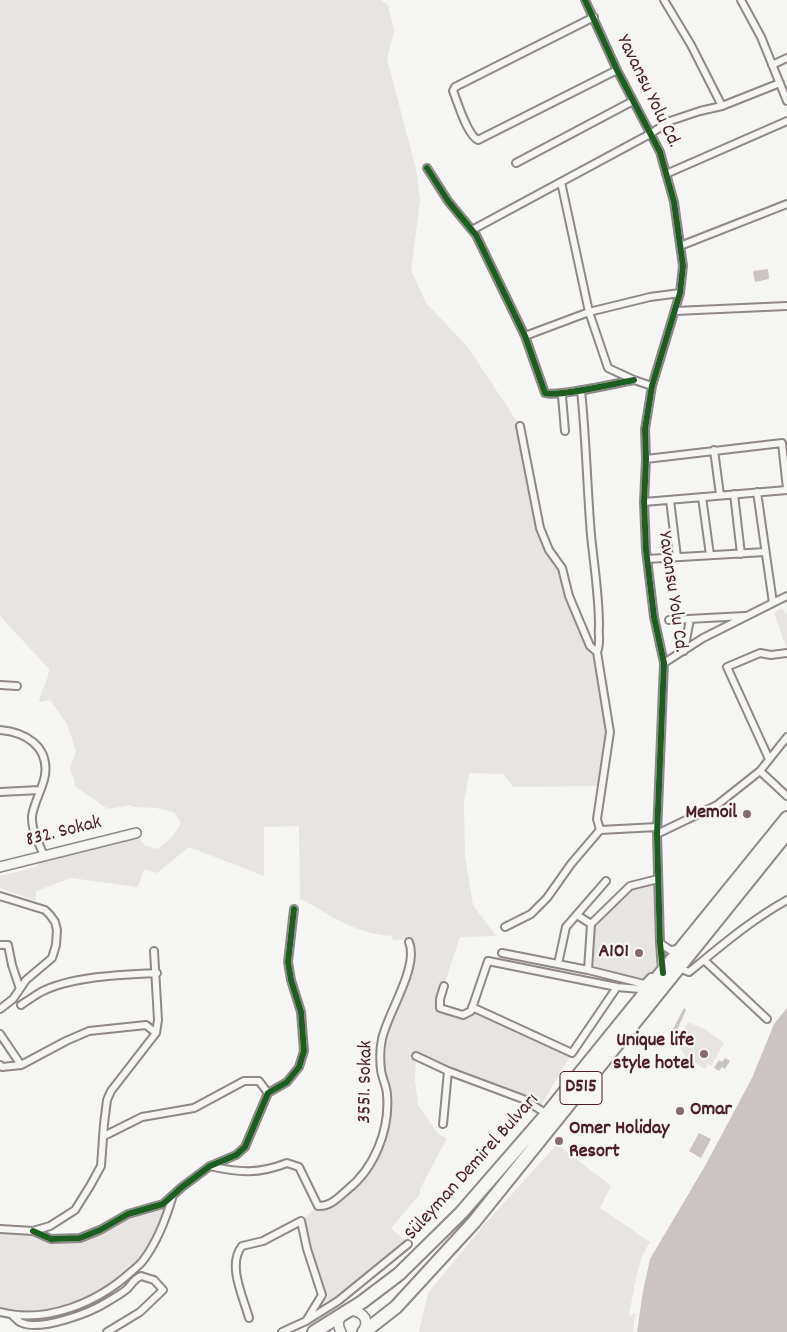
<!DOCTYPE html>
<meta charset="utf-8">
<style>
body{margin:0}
canvas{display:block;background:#f5f5f3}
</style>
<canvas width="787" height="1332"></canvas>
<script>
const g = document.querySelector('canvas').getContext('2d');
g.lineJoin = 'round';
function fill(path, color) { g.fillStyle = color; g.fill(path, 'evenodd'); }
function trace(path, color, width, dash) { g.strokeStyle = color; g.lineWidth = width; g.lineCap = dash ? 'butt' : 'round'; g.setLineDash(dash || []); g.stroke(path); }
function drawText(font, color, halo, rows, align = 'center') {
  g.font = font + ' Dekko,sans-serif'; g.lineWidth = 4.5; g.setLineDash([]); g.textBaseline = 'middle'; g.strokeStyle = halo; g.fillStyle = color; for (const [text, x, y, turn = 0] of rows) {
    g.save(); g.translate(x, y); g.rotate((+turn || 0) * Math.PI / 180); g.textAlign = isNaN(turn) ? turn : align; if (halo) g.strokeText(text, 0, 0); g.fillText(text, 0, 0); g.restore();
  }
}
fill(new Path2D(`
 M658 879 659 968 644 984 588 970 591 924 630 886Z`), '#e7e5e2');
fill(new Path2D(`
 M0 0H381L388 5 394 31 387 59 416 169 420 201 411 270 426 303 467 346 520 426 540 528 562 568 590 646 597 652 609 718 602 786 513 787 503 774 469 773 464 802 465 856 473 905 496 936 460 937 444 986 440 1008 463 1015 472 1007 572 1053 539 1109 416 1056 415 1081 418 1105 438 1134 447 1138 420 1189V1194L391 1228 408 1244 338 1301 306 1321 322 1295 301 1221 318 1206 325 1207 351 1187 378 1149 386 1112 381 1069V1040L406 979 413 977 410 939 393 940 392 936C365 935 340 922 317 908 311 905 307 901 300 899L299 826 264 827V876L189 847 157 873 144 869 138 887 71 878 36 891V901L0 888V876L36 867 44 856 136 833 145 846 158 849 173 836 181 823 174 812 156 808 134 807 130 805 108 809 76 787 70 768 76 751 67 724 50 700 39 702C40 690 49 681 49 669L0 616Z
 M781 608 787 614V650L774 613Z
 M688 1022 706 1030 724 1043 711 1066 708 1064 705 1069 687 1058 677 1043Z
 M557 1144 611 1186 600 1208 650 1242C636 1263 634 1292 629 1316L635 1313 633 1332H419L428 1293 484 1225Z
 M174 1194 142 1262 94 1299 34 1315 0 1312V1229L33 1231 51 1239 80 1238 128 1214 163 1204Z`), '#e8e4e2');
fill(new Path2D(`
 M768 269 769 279 755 282 753 271Z
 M684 1008 686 1010 673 1039 669 1037Z
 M787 1008V1332H637L643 1291 650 1259 705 1166 752 1078 774 1024Z
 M725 1058 730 1061 725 1069 722 1067 719 1071 714 1068 719 1060 722 1062Z
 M699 1133 711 1139 701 1158 689 1151Z`), '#ccc3c3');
const street = new Path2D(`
 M585 0 617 70 660 152 674 202 683 266 680 293 652 386 645 429 646 459 644 502 646 550 654 617 664 663 657 834 660 943 662 969
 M664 0 691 45 722 106
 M741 0 761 37 787 101
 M594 17 455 87 453 91C458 103 467 135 478 140L617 70
 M772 65 787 58
 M516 163 633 101
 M427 168 448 201 476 235 525 336 545 393C559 397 617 383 634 380
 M666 174 787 121
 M561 182 589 312 608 368 634 380 652 386
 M472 230 650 134 670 121 700 111 722 106 780 83
 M680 246 787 204
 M675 311 787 306
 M525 336 589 312 650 297 680 293
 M581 390C586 438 587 487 591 535 594 566 599 595 599 626 598 636 601 643 597 652L610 732 597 819 600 830
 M564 393 562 396 565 431
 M520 426 540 528 549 550 562 568 569 596 590 646 597 652
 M714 450 720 495
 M646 459 782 443 787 489
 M757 492 773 603
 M734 494 741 554
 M702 497 710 555
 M670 500 677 557
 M644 502 787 490
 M647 559 765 552
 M669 620 745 616
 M684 651 690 619
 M664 663 703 638 787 596
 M0 685 17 686
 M0 730C25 732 49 746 45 775 43 788 34 802 32 816 31 830 39 843 44 856
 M769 759 727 667 760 653 771 655 787 653
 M760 771 787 796
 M0 792 39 790
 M657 834 717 805 760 771 787 737
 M0 896 45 910 50 915 55 922 57 930 56 945 52 958 26 980 13 999 0 1009
 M577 915 591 924
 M505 927 531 914 547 898 571 864 600 830 657 827
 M660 943 670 950 678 949
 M0 945H8L12 965 20 989
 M502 953 588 970 644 984
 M704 960 767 1019
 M558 964 566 927 606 881
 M679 968 689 972C721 946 751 920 787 900
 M588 970 591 924 630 886 658 879
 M444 986 440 999V1008L463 1015 471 1011 488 961 617 987 640 989 651 977
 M21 1005C27 1001 34 996 41 992 72 976 122 975 157 973
 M472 1007 572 1053 617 987
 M0 1034 21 1065 66 1041 89 1031 146 1025 156 1033
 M416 1056 448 1071 523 1099 547 1114
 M0 1065 2 1067 21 1065
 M443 1124 448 1071
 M104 1136 142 1117 194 1108 244 1081H259L268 1093
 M210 1166C239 1173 259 1174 287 1163L299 1167 318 1206C330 1207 339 1197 347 1190 374 1169 390 1130 387 1095 387 1087 382 1078 381 1070 380 1061 380 1048 382 1039 388 1012 419 967 409 942
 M0 1229 33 1231 50 1226 75 1210 90 1186 101 1166 104 1124 107 1100 111 1091 156 1033 158 1020 154 951
 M33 1231 51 1239 80 1238 100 1230 128 1214 163 1204 182 1187 210 1166 236 1155 245 1147 268 1093 287 1082 299 1067 304 1051 301 1012 291 980 288 962 294 909
 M0 1312C46 1324 97 1303 131 1272 135 1269 139 1265 142 1262 156 1244 167 1216 173 1195
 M13 1316C16 1318 18 1322 22 1323 41 1331 90 1313 107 1302 114 1298 121 1294 127 1289 132 1284 134 1279 141 1276L154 1280 163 1290 140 1312 107 1332
 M249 1318C243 1296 227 1265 242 1246L263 1241 301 1221 307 1249 322 1295 306 1321
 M282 1332 306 1321 338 1301 408 1244`);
const secondary = new Path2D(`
 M0 867 136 833
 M341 1332C331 1315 354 1302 365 1318L366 1324 363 1332`);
const highway = new Path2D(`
 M314 1332 362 1302 399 1274 461 1213 547 1114 787 818
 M364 1332 396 1307 474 1222 787 833`);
trace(street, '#8f8788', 10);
trace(secondary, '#8f8788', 12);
trace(highway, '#8f8788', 16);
trace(street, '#f5f5f3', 6);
trace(secondary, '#f5f5f3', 9);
trace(highway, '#f5f5f3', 12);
trace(new Path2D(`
 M585 0 617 70 660 152 674 202 683 266 680 293 652 386 645 429 646 459 644 502 646 550 654 617 664 663 657 834 660 943 663 973
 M427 168 448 201 476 235 525 336 545 393C559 397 617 383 634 380
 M33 1231 51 1239 80 1238 100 1230 128 1214 163 1204 182 1187 210 1166 236 1155 245 1147 268 1093 287 1082 299 1067 304 1051 301 1012 291 980 288 962 294 909`), '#1b5e20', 6);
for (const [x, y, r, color] of [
 [747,814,5,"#866a71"],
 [639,953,5,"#866a71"],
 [704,1054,5,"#866a71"],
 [680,1111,5,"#866a71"],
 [559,1141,5,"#866a71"]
]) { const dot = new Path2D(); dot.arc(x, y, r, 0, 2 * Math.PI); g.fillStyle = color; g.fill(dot); trace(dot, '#f6f6f2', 2); }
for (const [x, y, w] of [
 [581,1088,42]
]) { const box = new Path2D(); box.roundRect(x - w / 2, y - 16.5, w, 33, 4); g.fillStyle = '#f6f6f2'; g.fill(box); trace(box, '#4a1f2b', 1); }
drawText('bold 19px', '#4a1f2b', null, [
 ["D515",581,1088]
]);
drawText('20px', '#4a1f2b', '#f6f6f2', [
 ["Yavansu Yolu Cd.",647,92,64],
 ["Yavansu Yolu Cd.",671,592,82],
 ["832. Sokak",64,833,-14],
 ["3551. Sokak",367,1082,-89],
 ["Süleyman Demirel Bulvarı",473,1168,-48]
]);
drawText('bold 20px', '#4a1f2b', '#f6f6f2', [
 ["Memoil",737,814],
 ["A101",629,953],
 ["Unique life",694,1042],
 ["style hotel",694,1065],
 ["Omar",690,1111,"left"],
 ["Omer Holiday",569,1130,"left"],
 ["Resort",569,1153,"left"]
], 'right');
</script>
